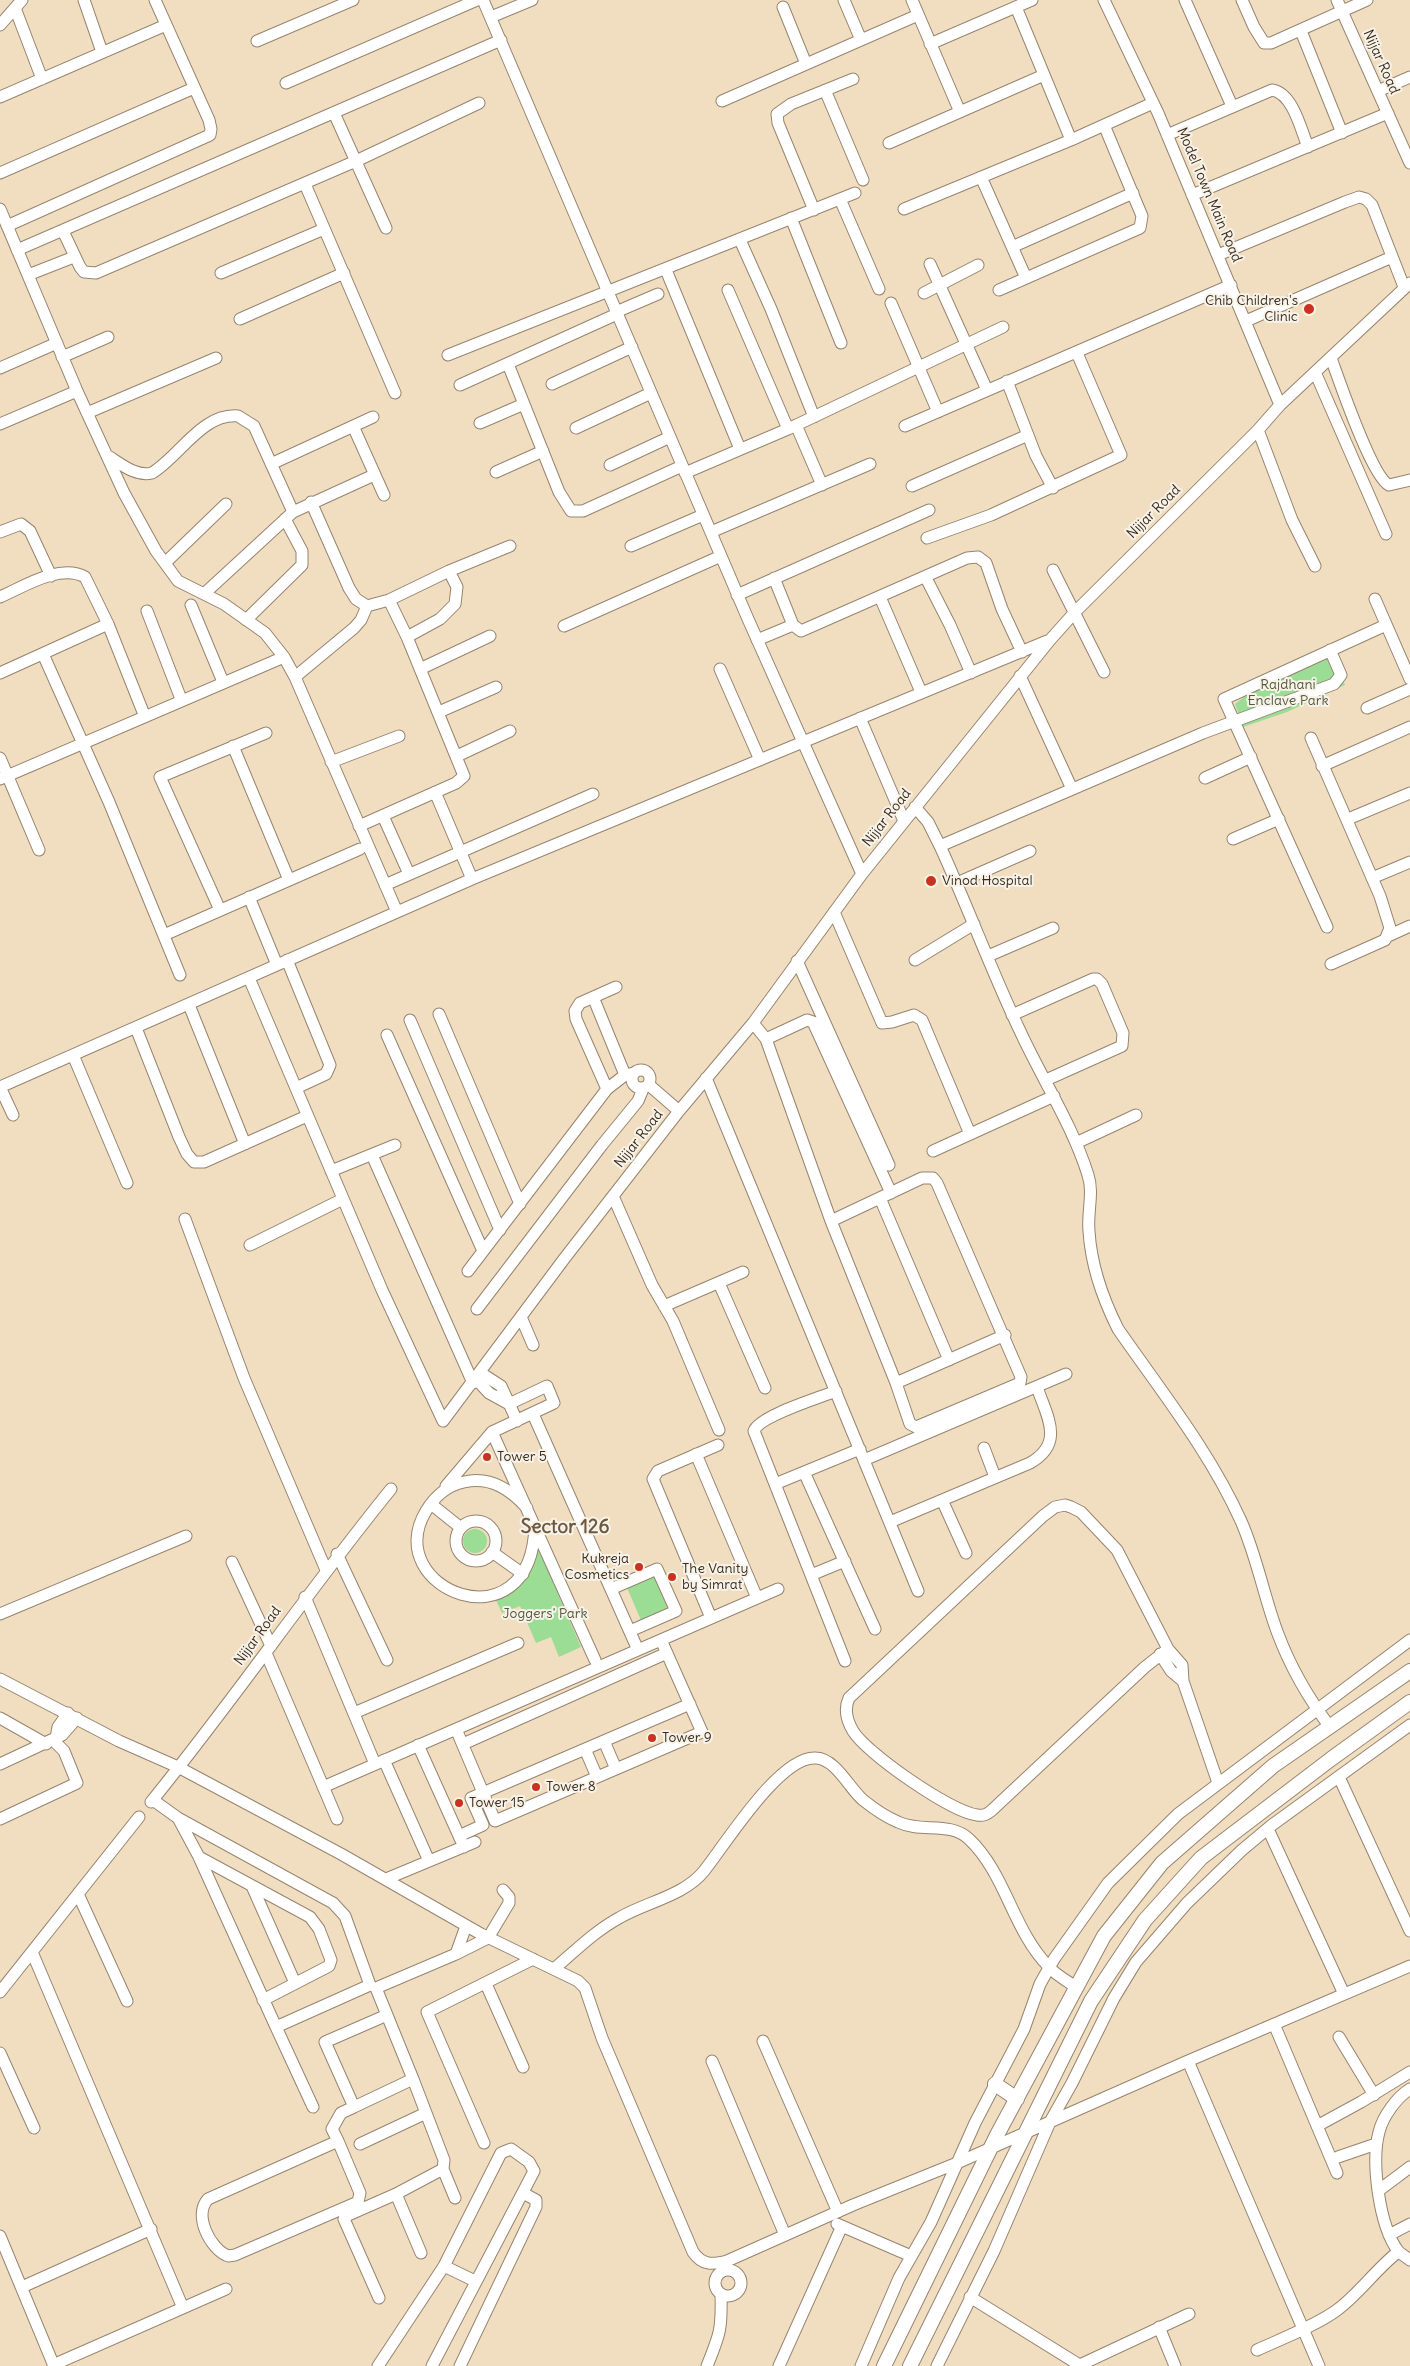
<!DOCTYPE html>
<style>
body{margin:0}
canvas{display:block;background:#f1dec0}
</style>
<canvas width="1410" height="2366"></canvas>
<script>
const g = document.querySelector('canvas').getContext('2d');
g.lineJoin = 'round';
function fill(path, color) { g.fillStyle = color; g.fill(path, 'evenodd'); }
function trace(path, color, width, dash) { g.strokeStyle = color; g.lineWidth = width; g.lineCap = dash ? 'butt' : 'round'; g.setLineDash(dash || []); g.stroke(path); }
function drawText(font, color, halo, rows, align = 'center') {
  g.font = font + ' Delius,sans-serif'; g.lineWidth = 4; g.setLineDash([]); g.textBaseline = 'middle'; g.strokeStyle = halo; g.fillStyle = color; for (const [text, x, y, turn = 0] of rows) {
    g.save(); g.translate(x, y); g.rotate((+turn || 0) * Math.PI / 180); g.textAlign = isNaN(turn) ? turn : align; if (halo) g.strokeText(text, 0, 0); g.fillText(text, 0, 0); g.restore();
  }
}
fill(new Path2D(`
 M1333 654 1345 685 1287 712 1243 727 1235 704 1252 691Z
 M463 1541a12 12 0 1 1 24 0a12 12 0 1 1-24 0Z
 M539 1550 581 1647 559 1657 551 1637 536 1643 520 1606 502 1613 494 1596 524 1582Z
 M657 1569 676 1611 643 1625 625 1583Z`), '#9bdd94');
const minor = new Path2D(`
 M84 0 102 52
 M483 0 748 619 862 874
 M844 0 861 40
 M912 0 960 112
 M1104 0 1158 113 1280 405
 M1185 0 1232 106
 M1242 0 1254 27 1264 43H1271L1367 0
 M1337 0 1410 163
 M783 7 806 64
 M1016 7 1071 140
 M15 8 42 79
 M491 17 532 0
 M0 25 22 0
 M1301 31 1342 133
 M257 41 353 0
 M930 44 1032 0
 M286 83 477 0
 M825 90 863 180
 M1378 91 1410 77
 M0 97 166 25
 M722 101 918 15
 M334 113 386 228
 M1167 135 1272 90C1293 93 1301 130 1308 147
 M889 143 1044 75
 M0 173 194 88
 M981 177 1026 278
 M305 184 395 393
 M1192 195 1388 113
 M840 199 879 289
 M0 209 77 391 124 493 156 551 178 581 224 604 265 633 284 657 295 677 397 912
 M904 209 1071 140 1153 103
 M814 210 778 123 777 114 791 104 853 79
 M791 218 841 343
 M7 226 210 135 211 129 209 120 155 0
 M63 231 80 267 84 272 96 273 356 161 479 103
 M740 240 771 309 814 417
 M1012 247 1133 193
 M17 250 501 40
 M1218 255 1345 202 1359 197 1366 199 1372 205 1404 287
 M930 264 987 390
 M666 270 740 449
 M221 273 324 229
 M28 275 74 257
 M728 290 788 429
 M999 290 1140 228 1142 216 1104 125
 M924 293 978 265
 M891 303 938 412
 M616 312 658 294
 M240 319 344 273
 M1246 321 1392 257
 M448 355 855 193
 M62 357 108 337
 M1331 358C1339 380 1372 477 1389 485L1410 480
 M508 364 559 492 571 511H583L682 466
 M0 368 57 343
 M1315 372 1386 534
 M1007 381 1036 456 1053 488
 M552 384 632 347
 M460 385 617 314
 M87 413 216 358
 M480 423 524 404
 M0 424 77 391
 M796 425 822 485
 M353 426 384 495
 M905 426 1231 285
 M576 428 651 393
 M1258 430 1292 520 1315 566
 M108 456C121 464 136 477 152 473 180 456 202 413 238 416L254 426 293 512
 M271 464 373 417
 M610 465 670 437
 M496 472 543 451
 M685 473 788 429 1003 327
 M912 486 1028 435
 M311 502 349 588 356 599 367 606 389 600 449 571 510 546
 M0 532 21 524 30 531 51 576
 M711 532 870 464
 M927 538 991 515 1121 455 1077 353
 M631 546 703 515
 M165 563 226 504
 M1053 570 1104 672
 M774 578 793 625 801 631 967 558 978 557 986 563 1002 609 1022 652
 M926 578 950 625 971 673
 M205 593 293 512 374 475
 M737 595 929 510
 M0 597C23 587 60 563 85 577L108 624 145 717
 M880 597 921 692
 M1375 599 1410 679
 M191 605 223 682
 M147 611 181 699
 M246 620 302 565V551L285 519
 M564 626 721 556
 M407 637 440 619 455 604 457 587 449 571
 M757 640 793 625
 M43 654 109 802 180 975
 M420 669 490 636
 M720 669 760 760
 M0 673 108 624
 M1020 676 1072 789
 M295 677 354 628 361 620 367 606
 M1367 708 1410 689
 M439 712 496 687
 M860 718 904 821
 M1311 738 1380 896 1390 928 1385 940 1331 964
 M233 746 289 880
 M457 756 510 731
 M0 758 39 850
 M331 762 399 736
 M1322 766 1410 727
 M1205 778 1251 757
 M0 779 284 657
 M435 792 472 879
 M915 807 928 822 940 846C968 907 991 970 1020 1031 1042 1079 1072 1124 1088 1175 1094 1193 1087 1212 1089 1231 1091 1265 1103 1299 1118 1329 1161 1391 1210 1452 1241 1521 1257 1557 1264 1597 1278 1634 1290 1666 1309 1699 1330 1727
 M383 816 409 874
 M1348 819 1410 793
 M359 826 456 783 464 776 407 637 389 600
 M1233 839 1279 819
 M940 846 1203 733 1334 684 1341 675 1330 650
 M1372 878 1410 862
 M957 883 1030 851
 M385 885 593 794
 M249 897 277 965
 M220 910 160 777 266 733
 M834 912 882 1023 892 1022 914 1015 922 1020 970 1134
 M1327 927 1224 699 1386 625
 M164 935 360 849
 M1388 936 1410 926
 M988 956 1053 928
 M287 960 330 1065 326 1074 296 1088
 M915 960 974 924
 M797 961 889 1165
 M249 978 382 1290 443 1421 564 1259 679 1111 753 1023 862 874 1050 640 1075 612 1258 430 1280 405 1410 283
 M593 997 625 1075
 M189 1005 245 1144
 M439 1014 520 1204
 M1012 1015 1093 979H1097L1102 984 1123 1033 1122 1046 1046 1080
 M410 1020 500 1230
 M753 1023 766 1039 831 1221 896 1383 1005 1335
 M136 1028 179 1137 187 1154 194 1162H204L307 1116
 M387 1035 483 1251
 M766 1039 807 1020 813 1022 891 1193
 M73 1055 127 1183
 M632 1079a9 9 0 1 1 18 0a9 9 0 1 1-18 0Z
 M706 1078 918 1591
 M649 1085 679 1111
 M0 1087 472 879 1047 641
 M0 1087 13 1115
 M607 1089 576 1019 575 1011 580 1003 616 987
 M1076 1143 1136 1115
 M933 1151 1054 1096
 M372 1155 473 1383
 M331 1171 395 1145
 M613 1196 652 1285 673 1321 719 1430
 M880 1198 949 1360
 M185 1219 244 1378 326 1570
 M831 1221 922 1178H933L937 1183 1021 1377 1020 1383 916 1427 910 1424 896 1383
 M250 1245 343 1199
 M468 1271 607 1089 625 1075 634 1073
 M719 1283 765 1388
 M664 1306 743 1272
 M477 1309 602 1145 638 1101 643 1089
 M521 1317 533 1345
 M481 1373 501 1386 517 1421
 M836 1391C819 1398 759 1416 754 1431L845 1661
 M533 1414 638 1650
 M492 1432 595 1660
 M984 1448 995 1477
 M696 1454 757 1598
 M864 1460 1066 1374
 M804 1472 875 1629
 M775 1484 860 1449
 M446 1486 492 1432 554 1403 547 1386 509 1404 489 1393 476 1379
 M942 1500 966 1553
 M431 1504 461 1528
 M527 1508C510 1489 490 1476 464 1482 446 1486 435 1496 426 1511 379 1589 531 1650 535 1526
 M456 1541a20 20 0 1 1 40 0a20 20 0 1 1-40 0Z
 M890 1522 1030 1463C1065 1443 1047 1417 1037 1387
 M492 1552 523 1574
 M337 1554 387 1660
 M232 1562 271 1646
 M811 1575 845 1561
 M611 1589 657 1569 676 1611 630 1631
 M305 1597 375 1764
 M0 1614 186 1536
 M711 1618 653 1479 658 1471 718 1445
 M1168 1649 1145 1667 991 1811C986 1815 983 1816 977 1815 951 1812 866 1753 853 1731 847 1721 844 1709 849 1698L1043 1516 1055 1507 1065 1505 1071 1507 1081 1512 1117 1550 1168 1649 1182 1665 1183 1681 1218 1783
 M266 1653 337 1819
 M1160 1654 1171 1671 1183 1681
 M0 1679 119 1741 178 1767 341 1854 481 1934 578 1981 585 1988 602 2038 693 2252C702 2265 712 2265 727 2261L853 2205 957 2163 1188 2061
 M354 1713 518 1643
 M0 1718 46 1744
 M456 1729 495 1821 702 1732 661 1640
 M56 1738 58 1727 68 1713
 M604 1741 616 1769
 M463 1744 667 1653
 M418 1745 464 1847
 M585 1749 597 1777
 M384 1760 429 1861
 M0 1764 62 1735 77 1718
 M1339 1777 1410 1931
 M323 1787 778 1589
 M153 1800 178 1818 333 1903 345 1916 370 1985 276 2027 199 1857 178 1818
 M151 1802C234 1700 308 1591 391 1489
 M0 1819 77 1783 64 1751 53 1740
 M1268 1829 1344 1994
 M459 1836 483 1825 471 1798 690 1704
 M199 1857 310 1917 319 1929 331 1960 329 1966 263 2000
 M386 1879 475 1842
 M252 1886 295 1983
 M78 1894 127 2001
 M32 1952 183 2308
 M456 1954 466 1926
 M554 1969C575 1951 595 1931 619 1918 646 1902 684 1896 704 1871 725 1845 780 1755 816 1758 836 1759 849 1788 863 1800 873 1808 886 1817 898 1822 921 1833 950 1821 969 1839 1006 1874 1013 1931 1049 1967 1056 1975 1067 1981 1076 1987
 M486 1984 523 2067
 M0 1992 139 1817
 M387 2015 325 2042 354 2107 413 2079 376 1988 456 1954 488 1938 509 1903V1897L503 1890
 M1274 2024 1337 2173
 M276 2027 313 2107
 M1339 2037 1374 2095
 M763 2041 838 2212
 M0 2053 34 2128
 M712 2061 785 2235
 M1410 2089C1397 2097 1383 2116 1379 2132 1371 2162 1379 2225 1398 2251 1401 2254 1406 2257 1410 2260
 M1317 2126 1361 2102 1410 2072
 M338 2141 208 2199C193 2215 210 2249 228 2256L235 2255 358 2202 360 2193 338 2141 332 2129 341 2113 354 2107
 M484 2143 427 2012 533 1959
 M360 2144 426 2113
 M1338 2157 1376 2144
 M443 2169 455 2198
 M1378 2191 1410 2167
 M396 2194 421 2253
 M837 2224 911 2256
 M1389 2235 1410 2224
 M0 2236 54 2366
 M444 2266 475 2281
 M715 2283a13 13 0 1 1 26 0a13 13 0 1 1-26 0Z
 M22 2287 151 2229
 M970 2297 1081 2366
 M379 2298 344 2219 346 2216 396 2194 443 2169 444 2160 413 2079
 M1159 2327 1175 2366
 M1257 2350C1281 2339 1317 2325 1337 2310 1359 2294 1376 2269 1398 2252
 M53 2365 226 2289
 M1080 2365 1189 2314
 M378 2366 444 2266 501 2153 511 2149 529 2162 534 2171 432 2366
 M460 2366 536 2207V2200L523 2193
 M707 2366C720 2334 722 2329 721 2294
 M779 2366 842 2226
 M861 2366 899 2278 931 2222 975 2123 1024 2029 1040 1984 1054 1959 1108 1883 1178 1814 1410 1640
 M937 2366 994 2251 1050 2122 1072 2083 1114 1998 1136 1962 1187 1903 1242 1850 1272 1825 1410 1725
 M1319 2366 1188 2061 1410 1966`);
const major = new Path2D(`
 M995 2084 1017 2099
 M884 2366 997 2135 1104 1936 1162 1863 1273 1766 1410 1671
 M910 2366 1091 2001 1145 1920 1201 1858 1331 1759 1410 1702`);
trace(minor, '#96846f', 13);
trace(major, '#96846f', 16);
trace(minor, '#fff', 11);
trace(major, '#fff', 14);
for (const [x, y, r, color] of [
 [1309,309,6,"#c8321e"],
 [931,881,6,"#c8321e"],
 [487,1457,5,"#c8321e"],
 [639,1567,5,"#c8321e"],
 [672,1577,5,"#c8321e"],
 [652,1738,5,"#c8321e"],
 [536,1787,5,"#c8321e"],
 [459,1803,5,"#c8321e"]
]) { const dot = new Path2D(); dot.arc(x, y, r, 0, 2 * Math.PI); g.fillStyle = color; g.fill(dot); trace(dot, '#f7f3e8', 2); }
drawText('14px', '#3b2a1e', '#f7f3e8', [
 ["Nijjar Road",1381,62,66],
 ["Model Town Main Road",1209,195,67],
 ["Nijjar Road",1154,512,-45],
 ["Nijjar Road",887,818,-52],
 ["Nijjar Road",639,1139,-52],
 ["Nijjar Road",258,1636,-54]
]);
drawText('14px', '#3b2a1e', '#f7f3e8', [
 ["Chib Children's",1298,301,"right"],
 ["Clinic",1298,317,"right"],
 ["Vinod Hospital",942,881],
 ["Tower 5",497,1457],
 ["Kukreja",629,1559,"right"],
 ["Cosmetics",629,1575,"right"],
 ["The Vanity",682,1569],
 ["by Simrat",682,1585],
 ["Tower 9",662,1738],
 ["Tower 8",546,1787],
 ["Tower 15",469,1803]
], 'left');
drawText('14px', '#53573c', '#f7f3e8', [
 ["Rajdhani",1288,685],
 ["Enclave Park",1288,701],
 ["Joggers' Park",545,1614]
]);
drawText('bold 19px', '#6e5842', '#f7f3e8', [
 ["Sector 126",565,1528]
]);
</script>
